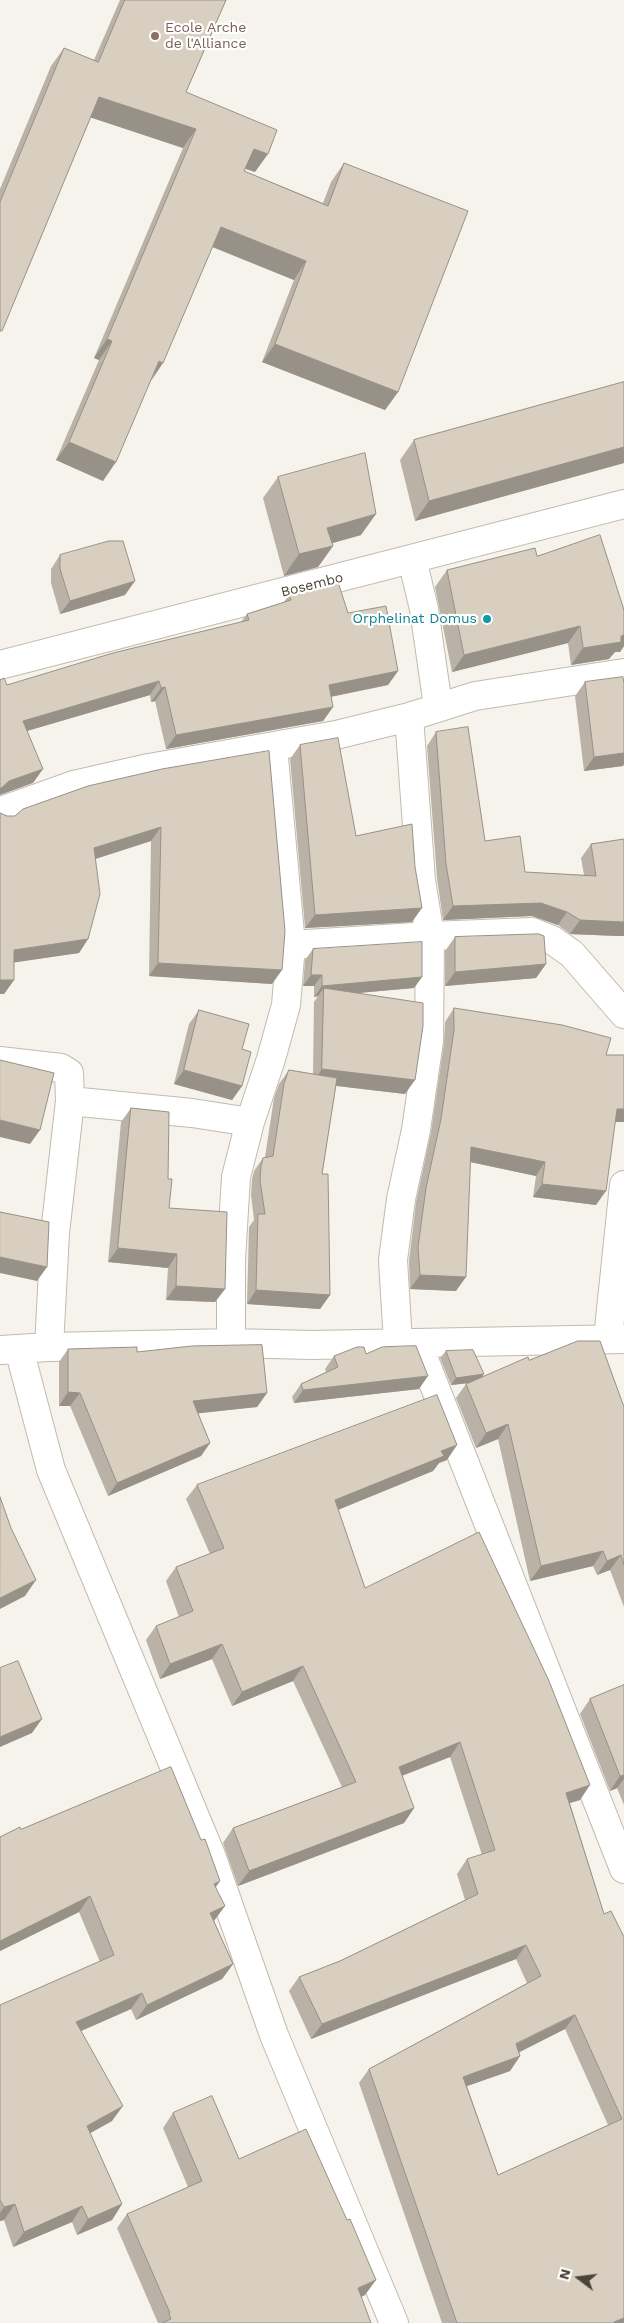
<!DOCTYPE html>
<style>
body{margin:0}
#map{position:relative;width:624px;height:2323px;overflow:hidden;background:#f6f3ec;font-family:"Work Sans",sans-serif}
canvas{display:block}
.north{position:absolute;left:554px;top:2253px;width:50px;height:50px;-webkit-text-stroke:4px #fff;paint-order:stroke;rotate:285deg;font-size:14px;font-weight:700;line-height:20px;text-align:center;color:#4b4439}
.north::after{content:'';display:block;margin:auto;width:18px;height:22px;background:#4b4439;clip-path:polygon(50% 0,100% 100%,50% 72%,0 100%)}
</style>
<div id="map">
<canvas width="624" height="2323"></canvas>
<div class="north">N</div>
</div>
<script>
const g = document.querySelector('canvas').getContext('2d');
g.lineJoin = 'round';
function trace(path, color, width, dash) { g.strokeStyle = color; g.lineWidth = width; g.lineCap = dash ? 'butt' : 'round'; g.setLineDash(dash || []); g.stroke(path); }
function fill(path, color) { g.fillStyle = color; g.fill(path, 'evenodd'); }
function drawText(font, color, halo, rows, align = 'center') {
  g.font = font + ' "Work Sans",sans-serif'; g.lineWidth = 4.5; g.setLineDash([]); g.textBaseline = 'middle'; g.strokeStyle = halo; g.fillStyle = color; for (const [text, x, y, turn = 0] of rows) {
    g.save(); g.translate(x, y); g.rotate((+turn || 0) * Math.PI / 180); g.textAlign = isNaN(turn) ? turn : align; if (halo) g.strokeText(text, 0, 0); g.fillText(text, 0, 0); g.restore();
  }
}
const minor = new Path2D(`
 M412 559 424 609 438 706
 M0 665 624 504
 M0 815 4 810 74 785 149 768 336 735 409 717 475 696 624 673
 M291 945 430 936 532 932 552 940 572 954 624 1014
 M0 1061 61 1068 69 1073 70 1101 55 1233 49 1347
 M70 1101 192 1113 250 1122
 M608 1338 624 1185
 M231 1343V1260L236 1177 250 1122 271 1059 286 1005 291 945 273 747
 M398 1343 393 1260 401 1199 416 1130 429 1041 430 936 421 880 409 717
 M418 1344 624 1869
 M19 1349 51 1470 211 1855 274 2035 394 2323
 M1 1350 49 1347 231 1343 312 1345 624 1339`);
trace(minor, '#c2bbae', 30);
trace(minor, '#fff', 28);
fill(new Path2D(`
 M120 0H226L186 92 255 172 245 169 244 171 323 203 331 182 344 163 398 392 385 410 262 362 294 280 212 247 103 481 56 460 99 360 94 358 183 148 91 117 0 333V189L51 66 64 48 94 60Z
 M624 382V463L415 521 400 460 414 440Z
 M278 477 361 535 332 543 333 546 318 567 284 576 263 498Z
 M60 555 125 595 60 614 51 583V569Z
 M537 556 624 610V646L620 652H615L609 659 571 665 568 643 452 672 435 587 447 570Z
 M289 595 348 613 398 671 388 685 331 697 333 707 323 721 166 749 155 701 151 702 150 695 27 731 33 783 7 685 241 622 247 614 284 602Z
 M585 682 624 684V764L623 766 584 771 575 696Z
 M436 732 485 841 525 872 584 875 581 858 591 844 624 839V936H618L570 934 558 925 532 916 443 920 437 878 427 746Z
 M300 745 356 836 412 922 305 928 290 759Z
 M162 769 272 984 149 976 151 841 96 859 88 939 79 953 14 962V980L4 994H0V813L7 816H15Z
 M455 937 546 964 536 978 445 986V951Z
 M313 949 422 977 414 988 358 993 405 1094 336 1086 322 1174 330 1295 320 1309 247 1304 249 1227 254 1220 251 1195 252 1179 254 1171 263 1158 265 1157 274 1098 279 1084 289 1070 313 1074 314 1002 318 996 314 997V986H303L305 960Z
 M454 1008 606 1055 615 1122 596 1205 533 1197 536 1176 470 1162 456 1291 410 1289 409 1261 416 1202 431 1132 444 1043 445 1022Z
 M199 1010 242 1049V1086L232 1100 174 1084 189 1024Z
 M131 1108 168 1179 169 1208 225 1289 215 1302 166 1300 168 1268 108 1262 121 1122Z
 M68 1349 137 1352 267 1393 257 1407 198 1413 210 1443 201 1456 108 1496 70 1406H59V1362Z
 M446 1351 482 1377 529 1360 624 1407V1607L610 1570 597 1575 593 1566 530 1581 498 1439 476 1448 456 1398 466 1384 468 1383 451 1385 440 1358Z
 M366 1354 419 1389 294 1403 292 1397 301 1384 326 1372 325 1369 334 1356Z
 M447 1460 439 1463 433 1471 338 1510 365 1588 580 1800 570 1803 604 1914 624 1937V2323H442L359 2083 369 2069 527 1983 516 1959 311 2039 289 1991 299 1977 340 1961 465 1900 457 1874 467 1859 482 1855 450 1757 402 1776 414 1808 404 1823 238 1886 223 1843 233 1828 342 1787 293 1681 232 1706 212 1659 160 1679 146 1640 156 1626 179 1617 166 1581 176 1567 210 1554 186 1499 197 1485ZM565 2029 608 2125 498 2175 467 2086 510 2071 520 2056 519 2052Z
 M624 1685V1805L617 1788 610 1791 580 1714 590 1699Z
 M21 1829 216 1887 214 1921 233 1964 222 1979 136 2020 131 2009 81 2031 112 2121 90 2133 122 2204 112 2220 77 2235 72 2222 13 2247 4 2220 0 2221V2005L100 1962 79 1912 0 1951V1837Z
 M173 2113 239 2159 365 2295 361 2297 371 2323H158L117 2228 127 2214 188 2187 163 2128Z`), '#bab2a6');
fill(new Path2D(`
 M99 97 196 129 183 148 86 116Z
 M254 149 268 154 255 172 241 167Z
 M221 227 306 261 294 280 208 245Z
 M107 339 112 341 99 360 94 358Z
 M275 344 398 392 385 410 262 362Z
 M159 361 163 363 151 381Z
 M69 442 116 462 103 481 56 460Z
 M624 447V463L415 521 429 501Z
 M376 514 361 535 312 549 327 528Z
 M333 546 318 567 284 576 299 554Z
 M135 581 125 595 60 614 70 601Z
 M580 626 568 643 452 672 464 655Z
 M624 635V646L620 652H615L609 659 571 665 583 648 621 636Z
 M398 671 388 685 319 699 329 685Z
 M159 681 150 695 13 735 23 721Z
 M165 687 155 701 151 702 161 688Z
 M333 707 323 721 166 749 176 735Z
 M624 753V764L623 766 584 771 594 757Z
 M43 769 33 783 0 795V789L9 781Z
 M161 827 151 841 85 862 94 848Z
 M541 903 567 912 558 925 532 916 443 920 453 906Z
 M422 908 412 922 305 928 315 915Z
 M580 920 624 922V936H618L570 934Z
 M88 939 79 953 4 964 14 950Z
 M158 963 282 970 272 984 149 976Z
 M546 964 536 978 445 986 455 972Z
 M311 975H322L314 986H303Z
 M422 977 414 988 324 996V988L318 996 314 997 322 986Z
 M0 980H14L4 994H0Z
 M322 1069 415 1080 405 1094 313 1083Z
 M184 1070 242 1086 232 1100 174 1084Z
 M617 1109H624V1122H607Z
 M0 1120 40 1130 30 1144 0 1137Z
 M471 1147 545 1162 536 1176 461 1160Z
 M542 1184 606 1191 596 1205 533 1197Z
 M118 1248 177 1254 168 1268 108 1262Z
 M0 1257 47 1267 37 1281 0 1273Z
 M420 1275 466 1277 456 1291 410 1289Z
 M176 1286 225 1289 215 1302 166 1300Z
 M256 1290 330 1295 320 1309 247 1304Z
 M484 1374 479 1382 451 1385 456 1378Z
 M428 1376 419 1389 294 1403 303 1390Z
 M68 1392 80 1393 70 1406H59Z
 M267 1393 257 1407 183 1415 193 1401Z
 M508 1424 498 1439 476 1448 486 1433Z
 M210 1443 201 1456 108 1496 117 1483Z
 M457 1445 447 1460 439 1463 433 1471 325 1515 335 1500 441 1451Z
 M603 1551 593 1566 530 1581 541 1566Z
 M621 1555 610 1570 597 1575 607 1561Z
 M36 1580 25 1596 0 1609V1598Z
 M222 1644 212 1659 160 1679 170 1664Z
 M303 1666 293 1681 232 1706 242 1692Z
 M42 1719 32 1733 0 1747V1737Z
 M460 1742 450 1757 388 1781 399 1767Z
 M624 1775V1779L617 1788 610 1791 620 1776Z
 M590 1785 580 1800 556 1807 566 1793Z
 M414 1808 404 1823 238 1886 249 1871Z
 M220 1881 209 1897 214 1884Z
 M90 1896 79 1912 0 1951V1941Z
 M225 1906 214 1921 210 1913Z
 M526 1945 516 1959 311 2039 322 2024Z
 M233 1964 222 1979 136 2020 147 2005Z
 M142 1993 131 2009 65 2038 76 2022Z
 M575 2015 565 2029 506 2059 516 2044Z
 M520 2056 510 2071 453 2091 463 2077Z
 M123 2106 112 2121 76 2141 87 2126Z
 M15 2204 4 2220 0 2221V2213L4 2207Z
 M122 2204 112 2220 77 2235 88 2219Z
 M82 2206 72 2222 13 2247 24 2232Z
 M376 2280 365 2295 348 2303 358 2288Z
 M624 2318V2323H613L614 2322Z`), '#979187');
const building = new Path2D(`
 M125 0H226L186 92 277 130 268 154 254 149 244 171 328 206 344 163 468 211 398 392 275 344 306 261 221 227 163 363 159 361 116 462 69 442 112 341 107 339 196 129 99 97 2 331 0 330V202L64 48 98 62Z
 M624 382V447L429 501 414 440Z
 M365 453 376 514 327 528 333 546 299 554 278 477Z
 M600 535 624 610V635L621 636V642L583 648 580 626 464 655 447 570 535 548 537 556Z
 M109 541H123L135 581 70 601 60 569V555Z
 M338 582 348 613 386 606 398 671 329 685 333 707 176 735 165 687 161 688 159 681 23 721 43 769 9 781 0 789V680L4 678 7 685 113 653 249 620 247 614 291 600 289 595Z
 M623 677 624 684V753L594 757 585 682Z
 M468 727 485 841 520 836 525 872 596 876 591 844 624 839V922L580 920 567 912 541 903 453 906 446 864 436 732Z
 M338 738 356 836 412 824 415 867 422 908 315 915 300 745Z
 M269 751 285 931 282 970 158 963 161 827 94 848 100 894 88 939 14 950V980H0V813L7 816H15L23 809 88 786 162 769Z
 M539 934 544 936 546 964 455 972V937Z
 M422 942V977L322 986V975H311L313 949Z
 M324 988 423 1003V1026L415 1080 322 1069Z
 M454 1008 562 1025 611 1038 606 1055H624V1109H617L606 1191 542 1184 545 1162 471 1147 466 1277 420 1275 418 1247 426 1188 441 1119 454 1030Z
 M199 1010 249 1024 242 1049 251 1052 242 1086 184 1070Z
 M0 1060 54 1073 40 1130 0 1120Z
 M289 1070 337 1078 322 1174H328L330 1295 256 1290 258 1214H265L260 1181 261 1166 263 1158 273 1156 284 1084Z
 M131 1108 169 1112 168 1179H172L169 1208 227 1212 225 1289 176 1286 177 1254 118 1248Z
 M0 1212 49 1222 47 1267 0 1257Z
 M578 1341H600L624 1407V1565L621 1555 607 1561 603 1551 541 1566 508 1424 486 1433 466 1384 528 1357 529 1360Z
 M262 1345 267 1393 193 1401 210 1443 117 1483 80 1393 68 1392V1349L137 1347V1352L192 1346Z
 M416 1346 428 1376 303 1390 301 1384 338 1367 334 1356 357 1347H364L366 1354 382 1347Z
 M473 1350 484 1374 456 1378 446 1351Z
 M437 1395 457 1445 441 1451 444 1456 335 1500 365 1588 479 1532 549 1681 590 1785 566 1793 604 1914 611 1911 624 1937V2318L614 2322V2323H457L369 2069 541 1976 526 1945 322 2024 299 1977 340 1961 478 1894 467 1859 495 1850 460 1742 399 1767 414 1808 249 1871 233 1828 356 1782 303 1666 242 1692 222 1644 170 1664 156 1626 193 1611 176 1567 224 1548 197 1485ZM575 2015 622 2119 498 2175 463 2077 520 2056 516 2044Z
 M0 1497 11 1528 36 1580 0 1598Z
 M18 1661 42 1719 0 1737V1668Z
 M624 1685V1775L620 1776 590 1699Z
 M171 1767 201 1840 205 1839 220 1881 214 1884 225 1906 210 1913 233 1964 147 2005 142 1993 76 2022 123 2106 87 2126 122 2204 88 2219 82 2206 24 2232 15 2204 4 2207 0 2200V2005L114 1955 90 1896 0 1941V1837L20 1827 21 1829Z
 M212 2096 239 2159 306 2129 347 2220 350 2219 376 2280 358 2288 371 2323H162L171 2319 169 2314 170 2313 127 2214 202 2181 173 2113Z`);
fill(building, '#d8cfc1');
trace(building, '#979187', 1);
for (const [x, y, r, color] of [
 [155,36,5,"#8d6e63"],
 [487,619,5,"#0f9aa8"]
]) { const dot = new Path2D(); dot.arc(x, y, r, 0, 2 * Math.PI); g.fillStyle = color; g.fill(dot); trace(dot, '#fff', 2); }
drawText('14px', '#785e54', '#fff', [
 ["Ecole Arche",165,28],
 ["de l'Alliance",165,44]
], 'left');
drawText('14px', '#4b4439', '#fff', [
 ["Bosembo",312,585,-14]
]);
drawText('14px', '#0d838f', '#fff', [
 ["Orphelinat Domus",477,619]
], 'right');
</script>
